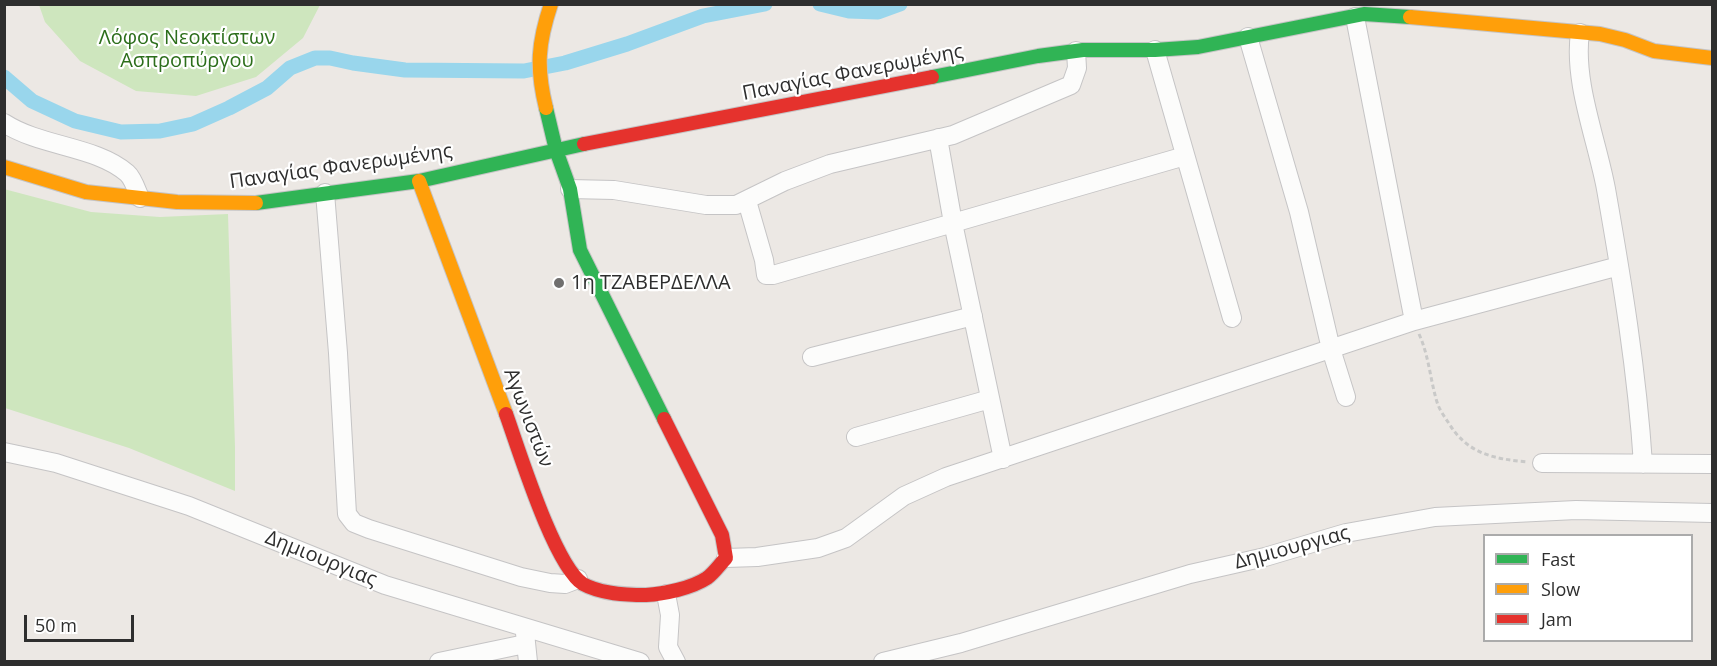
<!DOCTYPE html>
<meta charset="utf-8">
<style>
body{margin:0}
#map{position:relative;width:1717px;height:666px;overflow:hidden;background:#ece8e4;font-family:"Open Sans",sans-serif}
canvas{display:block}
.frame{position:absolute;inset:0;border:6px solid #2e2e2e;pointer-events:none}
.legend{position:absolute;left:1483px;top:534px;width:210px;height:108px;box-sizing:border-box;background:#fff;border:2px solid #ababab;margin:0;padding:8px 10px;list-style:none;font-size:18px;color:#2e2e2e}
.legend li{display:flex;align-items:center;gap:12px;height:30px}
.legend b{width:30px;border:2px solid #ababab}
.scale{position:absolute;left:24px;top:615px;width:110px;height:27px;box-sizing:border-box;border:3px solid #2e2e2e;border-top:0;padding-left:8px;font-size:18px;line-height:21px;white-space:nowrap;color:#2e2e2e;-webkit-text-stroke:4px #fff;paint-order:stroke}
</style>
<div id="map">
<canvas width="1717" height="666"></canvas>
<div class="frame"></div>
<ul class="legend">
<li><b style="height:8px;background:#30b455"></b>Fast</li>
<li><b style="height:8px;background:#ff9f0a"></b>Slow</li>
<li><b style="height:8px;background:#e5322d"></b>Jam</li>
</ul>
<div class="scale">50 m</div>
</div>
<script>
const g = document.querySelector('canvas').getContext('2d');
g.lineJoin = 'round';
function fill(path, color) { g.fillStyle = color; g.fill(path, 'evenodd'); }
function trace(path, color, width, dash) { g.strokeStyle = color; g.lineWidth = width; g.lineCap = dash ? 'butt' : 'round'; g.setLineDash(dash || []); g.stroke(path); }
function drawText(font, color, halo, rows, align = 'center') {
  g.font = font + ' "Open Sans",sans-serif'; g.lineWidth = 4.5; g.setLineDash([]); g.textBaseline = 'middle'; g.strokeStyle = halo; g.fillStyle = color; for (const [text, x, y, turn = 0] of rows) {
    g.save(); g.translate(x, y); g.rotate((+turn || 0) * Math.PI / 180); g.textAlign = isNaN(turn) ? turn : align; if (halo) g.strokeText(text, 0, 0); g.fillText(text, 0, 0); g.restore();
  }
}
fill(new Path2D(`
 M39 5V4L320 5 303 38 256 77 196 96 136 91 80 61 45 22Z
 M4 189 91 212 160 217 228 214 235 447V491L129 448 5 408Z`), '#cee6be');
trace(new Path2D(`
 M820 4 849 11 878 12 900 4
 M4 77 32 101 75 121 121 132 160 131 193 124 229 108 267 88 290 68 315 58H330L353 63 405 70 524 71 565 63 627 44 703 16 765 4`), '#99d6ec', 15);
const street = new Path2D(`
 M1355 17 1414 321
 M1580 33C1573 82 1597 140 1606 189 1622 280 1637 371 1643 464
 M1248 37 1299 212 1331 349 1346 397
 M1155 50 1232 318
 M4 123C41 147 96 146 127 173 133 178 137 191 140 198
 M938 138 953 223 1003 459
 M570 189 614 190 706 205H736L785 181 830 164 953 135 1071 85 1077 68 1076 51
 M325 193 338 353 347 514 354 523 369 529 521 577 550 583 565 584 578 579
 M747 201 764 260 766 275H773L1185 156
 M812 357 973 316
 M856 437 990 399
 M4 452 56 463 189 506 385 585 640 662
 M1542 463 1712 464
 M726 558 757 557 818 548 846 538 904 496 946 477 1414 321 1619 266
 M666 594 670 615 668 647 676 662
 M525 633 528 662
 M439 662 525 644
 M883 662 961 643 1190 574 1265 557 1346 533 1435 517 1495 514 1576 510 1712 513`);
const fast = new Path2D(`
 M932 77 1038 56 1083 50H1155L1198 47 1364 14 1410 17
 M546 108 556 150 570 189 580 250 664 419
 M256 203 419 181 584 144`);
const slow = new Path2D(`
 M1410 17 1600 34 1625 40 1654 51 1712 58
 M546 108C536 67 538 43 551 4
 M4 167 86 192 177 202 256 203
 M419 181 506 414`);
const jam = new Path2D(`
 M584 144 932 77
 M506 414C519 450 554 565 583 584 601 594 626 595 646 595 664 594 692 588 707 578 714 573 720 564 726 558L722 535 664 419`);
trace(street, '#c5c4c5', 20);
trace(fast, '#c5c4c5', 16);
trace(slow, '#c5c4c5', 16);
trace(jam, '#c5c4c5', 16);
trace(new Path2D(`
 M1419 334C1429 356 1430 379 1437 402 1439 409 1444 416 1448 422 1467 454 1494 459 1528 462`), '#c9c9c8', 3, [4.5, 3]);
trace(street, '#fcfcfb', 18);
trace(fast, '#30b455', 14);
trace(slow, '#ff9f0a', 14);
trace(jam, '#e5322d', 14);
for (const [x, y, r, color] of [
 [559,283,6,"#706f6e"]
]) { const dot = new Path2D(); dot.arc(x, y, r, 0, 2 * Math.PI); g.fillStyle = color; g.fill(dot); trace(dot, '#fff', 2); }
drawText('20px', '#2c6e1b', '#fff', [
 ["Λόφος Νεοκτίστων",187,38],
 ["Ασπροπύργου",187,61]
]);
drawText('20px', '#2e2e2e', '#fff', [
 ["Παναγίας Φανερωμένης",853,73,-11],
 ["Παναγίας Φανερωμένης",341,167,-8],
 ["Αγωνιστών",528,418,69],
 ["Δημιουργιας",1292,548,-15],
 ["Δημιουργιας",321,559,22]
]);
drawText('20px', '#2e2e2e', '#fff', [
 ["1η ΤΖΑΒΕΡΔΕΛΛΑ",571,283]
], 'left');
</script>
